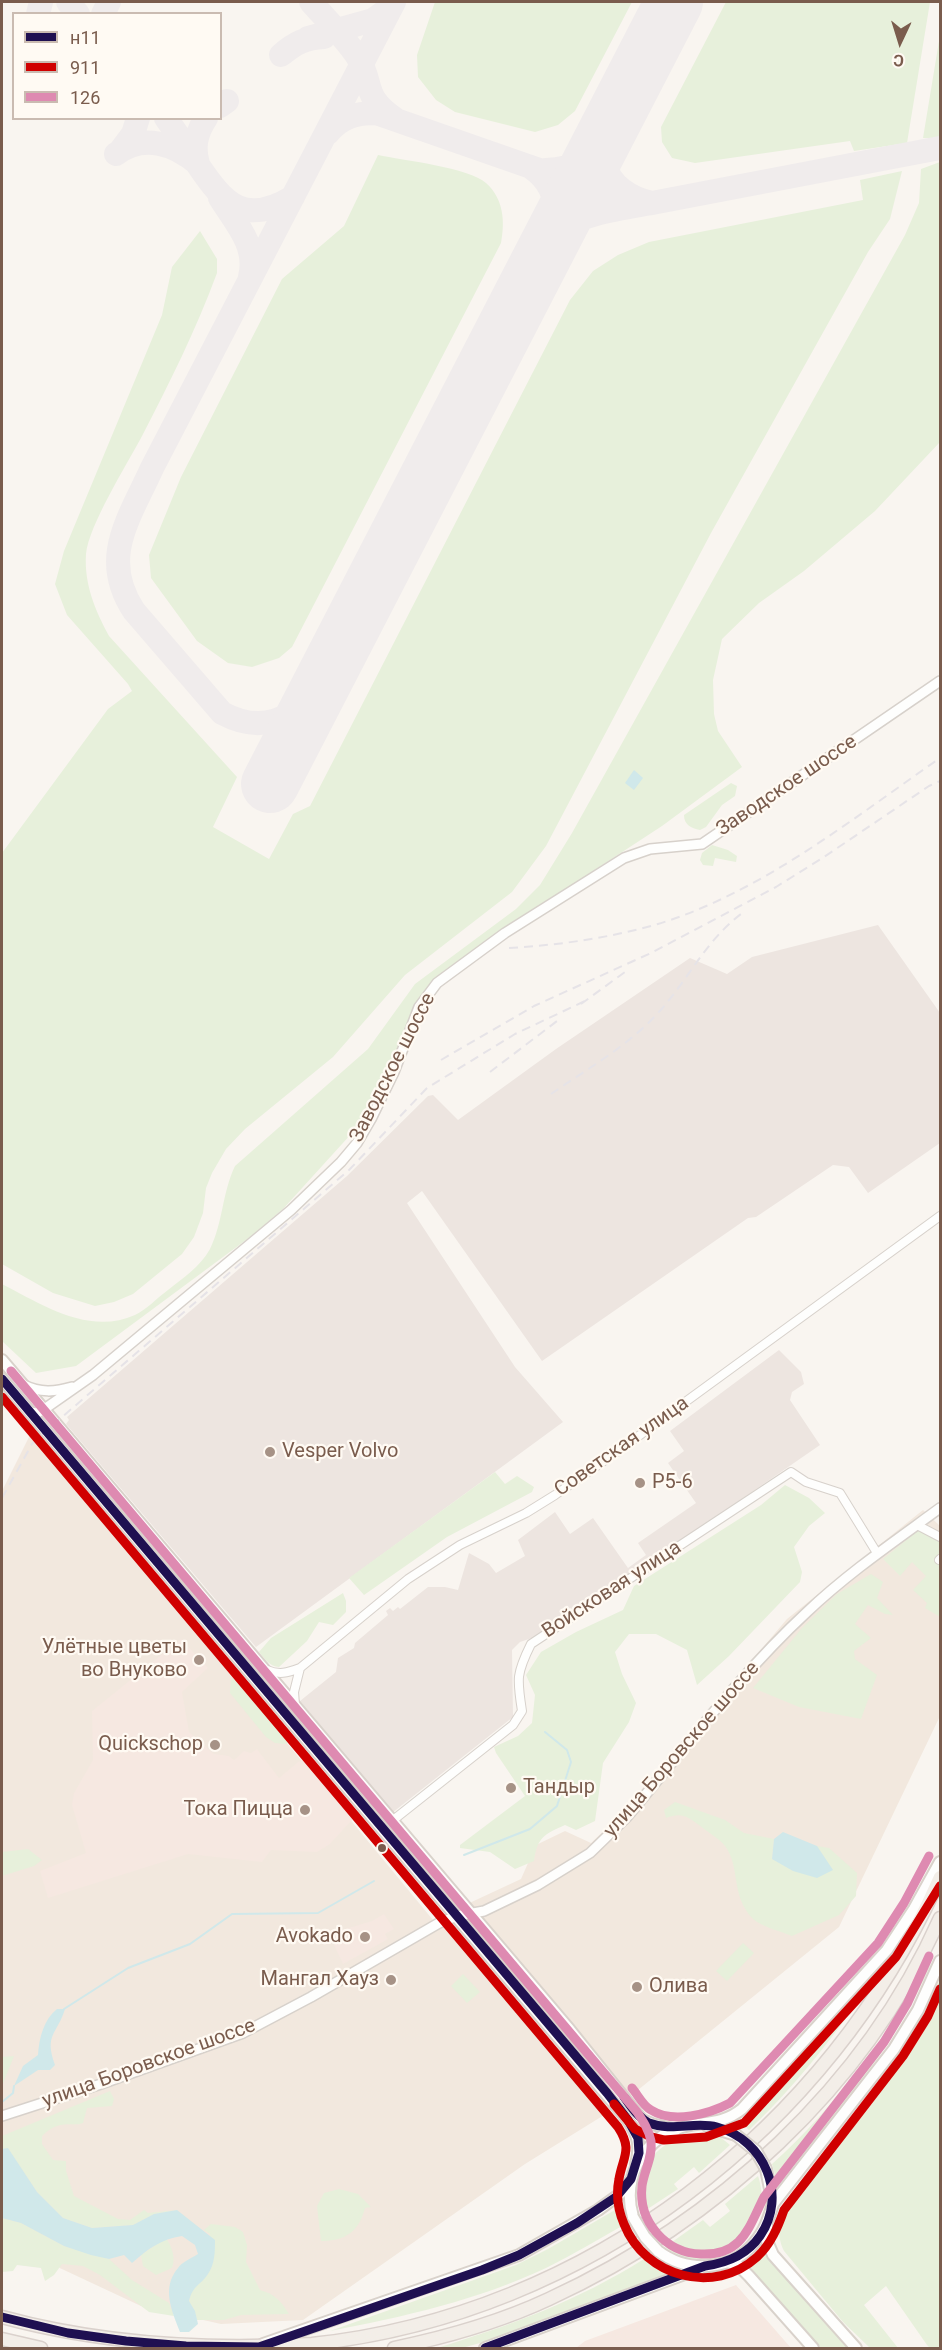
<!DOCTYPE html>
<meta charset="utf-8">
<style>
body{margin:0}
#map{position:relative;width:942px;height:2350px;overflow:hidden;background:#f9f5f0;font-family:Roboto,sans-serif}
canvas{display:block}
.frame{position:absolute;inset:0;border:3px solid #7a5c4d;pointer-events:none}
.legend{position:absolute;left:12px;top:12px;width:210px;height:108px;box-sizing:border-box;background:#fffaf3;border:2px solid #cabbb1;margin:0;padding:8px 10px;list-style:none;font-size:18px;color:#7a5c4d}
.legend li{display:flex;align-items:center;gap:12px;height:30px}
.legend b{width:30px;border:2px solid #cabbb1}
.north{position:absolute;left:870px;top:12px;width:60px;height:60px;-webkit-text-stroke:4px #fffaf3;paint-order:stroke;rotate:184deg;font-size:16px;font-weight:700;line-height:24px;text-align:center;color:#7a5c4d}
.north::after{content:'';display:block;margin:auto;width:21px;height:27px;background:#7a5c4d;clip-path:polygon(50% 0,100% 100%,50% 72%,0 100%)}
</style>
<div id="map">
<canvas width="942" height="2350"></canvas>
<div class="frame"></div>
<ul class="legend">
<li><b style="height:8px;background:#1f1051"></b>н11</li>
<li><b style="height:8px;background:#d00000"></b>911</li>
<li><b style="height:8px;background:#de8ab1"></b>126</li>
</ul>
<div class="north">С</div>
</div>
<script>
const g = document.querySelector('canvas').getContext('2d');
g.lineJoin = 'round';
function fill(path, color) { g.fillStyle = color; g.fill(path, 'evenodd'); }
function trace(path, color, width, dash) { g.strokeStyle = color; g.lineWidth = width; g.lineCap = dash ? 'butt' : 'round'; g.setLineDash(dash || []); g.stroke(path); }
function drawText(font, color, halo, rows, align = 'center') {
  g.font = font + ' Roboto,sans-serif'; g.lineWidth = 4.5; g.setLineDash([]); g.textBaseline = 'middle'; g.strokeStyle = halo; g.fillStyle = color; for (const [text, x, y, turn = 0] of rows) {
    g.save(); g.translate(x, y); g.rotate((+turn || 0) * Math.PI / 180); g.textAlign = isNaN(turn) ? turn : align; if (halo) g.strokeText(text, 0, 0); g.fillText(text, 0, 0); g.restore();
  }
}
fill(new Path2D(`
 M31 1433 433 1920 521 1879 536 1845 565 1831 591 1843 620 1815 787 1619 923 1510 940 1526V1716L839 1927 617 2107 525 2164 303 2320 221 2324 141 2306 2 2241V1491Z`), '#f2e8de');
fill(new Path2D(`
 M181 1639 208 1668 182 1692 189 1732 214 1754 229 1756 234 1760 244 1751 251 1753 257 1749 279 1778 298 1762 306 1759 352 1813 353 1819 330 1844 317 1852 271 1850 262 1862 188 1854 48 1898 40 1871 86 1853 72 1805 74 1793 93 1760 92 1711Z
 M384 1914 394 1929 385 1934 388 1939 343 1964 329 1934 372 1921Z
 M736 2285 791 2348H576L585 2341Z`), '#f6e8e1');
fill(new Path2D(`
 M878 925 940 1013V1143L868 1193 849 1167 833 1165 756 1217 748 1218 542 1361 422 1191 407 1203 515 1367 563 1422 256 1647 66 1424 69 1420 67 1417 347 1176 428 1096 433 1095 458 1120 556 1049 690 958 727 974 752 957Z
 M779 1350 801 1372 804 1384 792 1392 790 1400 820 1445 610 1590 541 1635 520 1642 512 1650 513 1717 392 1813 300 1701 336 1672 338 1658 354 1648 355 1643 388 1615 386 1611 390 1608 393 1611 398 1607 400 1609 428 1587H445L458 1590 469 1553 489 1564 496 1573 525 1556 518 1540 555 1512 570 1534 593 1518 628 1568 646 1555 638 1543 696 1503 668 1463 684 1451 670 1431Z`), '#ede5e0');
fill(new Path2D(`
 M435 2H632L575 111 558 125 535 132 455 112 436 100 418 77 417 55Z
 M726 2H930L907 143 854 151 850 141 695 163 672 158 662 142 661 127Z
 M940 35V138H923Z
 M378 155C402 160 470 168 486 183 504 199 505 222 501 243L292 647 279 658 252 667 228 663 197 641 151 578 149 555 181 477 282 279 344 226Z
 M940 162V442L875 511 804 571 759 603 722 639 713 680 714 714 718 731 742 767 662 826 506 928 430 986 362 1122 283 1209 250 1237 76 1366 36 1373 2 1341V1284C41 1304 89 1336 135 1315 146 1310 157 1298 168 1290 183 1278 200 1267 210 1249 223 1223 222 1193 235 1166L368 1049 415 984 516 909 540 885 572 833 905 235 919 203 921 169Z
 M902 171 890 219 868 252 711 533 546 846 512 892 405 975 333 1057 245 1129 226 1149 212 1173 206 1188 203 1213 194 1237 182 1254 133 1294 114 1302 95 1306 53 1293 2 1264V853L108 709 132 691 128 684 67 615 55 584 64 551 162 315 172 267 200 231 217 259V273C196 330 169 384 141 438 126 466 89 525 86 554 84 584 95 610 109 636L237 777 213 827 269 859 293 814 310 806 570 300 593 271 618 255 649 242 863 200 860 180Z
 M731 783 737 786 735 796 722 805 706 827 700 830C691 828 684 825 684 815Z
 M712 845 728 850 737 856 736 862 715 858 713 866 703 865 700 860 702 853Z
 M495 1472 505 1484 517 1476 534 1487 532 1492 447 1537 364 1595 349 1578Z
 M785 1485 809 1498 825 1513 809 1526 794 1547 802 1572 800 1582 729 1656 697 1685 687 1650 656 1634H629L615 1652 622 1674 636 1703 629 1722 603 1763 595 1821 576 1830 565 1825C544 1834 537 1838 534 1861L515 1869 490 1852 460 1848V1845L525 1796 496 1753 494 1747 518 1736 532 1723 535 1695 526 1675 541 1652 576 1632 623 1610 634 1586 761 1505Z
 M920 1529 940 1540V1617L925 1608 927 1603 913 1590 926 1576 912 1562 900 1576 883 1559Z
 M871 1574 883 1582 877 1598 893 1615 885 1614 868 1605 855 1624 871 1638 854 1651 855 1659 877 1675 861 1719 799 1707 753 1688 802 1628 837 1594Z
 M343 1593 346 1601V1612L333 1625 319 1622 307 1641 279 1667C270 1667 264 1658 259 1652L271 1638Z
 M238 1675 293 1738 286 1744 275 1743 266 1737 230 1693 231 1680Z
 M675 1802 725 1820 744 1833 774 1839 772 1859 832 1870 817 1846 829 1848 857 1873 856 1896 839 1915 792 1936C780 1931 762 1927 753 1919 730 1895 741 1867 725 1846 719 1838 707 1832 699 1825 687 1816 681 1812 666 1818L664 1810Z
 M28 1849 42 1860 34 1866 2 1876V1852Z
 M743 1943 754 1953 727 1981 716 1971Z
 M932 1962C895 2048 835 2114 778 2186L772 2164C836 2107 886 2035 932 1962Z
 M885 1963C844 2023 802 2080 749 2130L743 2124 737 2125Z
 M463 1974 480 1992 467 2003 451 1986Z
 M940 1980V2348H930L927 2345 886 2286 864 2305 898 2348H870L843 2322 784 2251C776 2234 779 2223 784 2205L885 2076Z
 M14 2056 2 2086V2057Z
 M110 2091 114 2099 112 2106 87 2108 83 2123C74 2126 69 2123 61 2125 54 2126 47 2131 42 2136V2144L53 2160 66 2161V2171L74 2196 118 2219 130 2220 144 2210 148 2213 177 2210 154 2214 133 2225 92 2228 63 2218 37 2192 8 2149H2V2136Z
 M699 2134 719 2136 730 2145 699 2173 694 2167 674 2184 678 2189 643 2212C629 2191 645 2159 664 2146 674 2138 687 2135 699 2134Z
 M758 2176C778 2234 711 2287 665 2247L703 2220 710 2227 730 2211 725 2204Z
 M339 2189 358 2194 371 2207 365 2208C359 2232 345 2241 321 2241L317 2206 324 2193Z
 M620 2207 622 2226C597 2240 572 2255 546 2268 478 2300 403 2317 330 2331L516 2265 548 2249Z
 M2 2218 21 2223 64 2246 109 2259 132 2280 169 2303 174 2316 149 2312 100 2275 83 2266 62 2264 54 2275 45 2281 41 2268 17 2265 13 2271 2 2272Z
 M211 2224 235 2227 243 2232 247 2245 246 2262 260 2290C275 2294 281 2301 289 2314L241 2315 224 2320H197L189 2301 192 2289 208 2274 210 2234 204 2230Z
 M166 2238C172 2247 176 2258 172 2268L156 2275 143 2266 141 2255Z
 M763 2249 850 2348H821L752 2272 750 2260Z
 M644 2259 670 2271 669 2273 509 2335 462 2348H437C512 2325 577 2301 644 2259Z`), '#e7f0db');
fill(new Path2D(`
 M634 770 643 778 634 790 625 783Z
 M783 1832 817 1846 833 1870 817 1878 793 1871 772 1859 774 1839Z
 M57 2009H65C57 2035 44 2034 55 2065L50 2070H38L14 2086 23 2066 38 2055C39 2038 44 2019 57 2009Z
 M8 2148 37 2192 63 2218 92 2228 133 2225 154 2214 177 2210 215 2240C215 2251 215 2264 208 2274 200 2286 193 2285 189 2301L195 2311 198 2324 189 2332H180C172 2311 161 2288 178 2268 182 2262 192 2258 198 2254L195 2245 182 2236C161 2239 148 2249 132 2263L124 2255 109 2259 91 2255 64 2246 21 2223 2 2218V2149Z`), '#d0e8ea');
trace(new Path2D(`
 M464 1855 530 1829 557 1806 571 1762 567 1750 545 1732
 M64 2009 128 1968 190 1944 232 1914 318 1913 374 1881
 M2 2102 13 2093 14 2086`), '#d0e8ea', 2);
trace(new Path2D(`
 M68 2 78 14
 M311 2C326 19 344 37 357 56 375 84 360 95 395 119
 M38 14 41 2
 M103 14 109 2
 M308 38 373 20 391 7
 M281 55C295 43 305 38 324 37
 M220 106 227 101
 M166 118C177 134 188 149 198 165 225 205 245 226 293 197
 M328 133C341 117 356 113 376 113L614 196 633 201 652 203 940 148
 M121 150 133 134 138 118
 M116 154C143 133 175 144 198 164 193 147 196 133 206 118
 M532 168C554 183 559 206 555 231
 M546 170C578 168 589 159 607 133
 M220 198C235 222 258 246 250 277
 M555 231C585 213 618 209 652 203 632 199 607 185 605 161 604 153 607 142 607 133
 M319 688C291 719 263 735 222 713L134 611C99 558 129 519 152 468L394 2`), '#f0ecec', 24);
trace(new Path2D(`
 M270 784 674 2`), '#f0ecec', 58);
const minor = new Path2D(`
 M917 1525 940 1537
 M939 1560 940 1559
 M267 1670C279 1675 287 1673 300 1668L408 1579 460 1545 526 1513 555 1495 614 1454 940 1216
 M295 1705 294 1692 300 1668
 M392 1821 513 1725 522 1711C517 1679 516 1674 531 1644L791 1472 806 1482 840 1493 877 1553`);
const tertiary = new Path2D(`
 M24 1385C40 1393 55 1392 72 1387
 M30 1412 37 1413 43 1410 93 1375 291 1210 341 1162 357 1143 371 1119 394 1072 419 1007 437 983 505 933 624 858 650 849 702 844 940 681
 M2 2116 101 2084 243 2033 311 1997 439 1923 457 1916 484 1911 538 1885 590 1853 627 1817C685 1748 740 1674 807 1612 848 1573 895 1541 940 1508`);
const secondary = new Path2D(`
 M2 1360 570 2030 642 2120 652 2124 676 2130
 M2 1379 628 2120C638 2135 641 2146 636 2164
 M707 2126 736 2135
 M766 2169 773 2204
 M633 2217C622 2180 641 2143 676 2129 699 2120 720 2127 742 2109L887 1950 914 1909 940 1862
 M767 2226V2241L773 2255 856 2348
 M658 2251C687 2273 732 2272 755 2242 765 2231 769 2217 773 2204L894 2049 918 2010 940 1961
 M728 2262 739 2266 749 2276 813 2348
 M263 2344 519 2255 598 2210 620 2194 631 2180
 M485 2348 701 2268`);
const primary = new Path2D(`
 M2 2317C101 2344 209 2350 312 2344 586 2315 830 2128 940 1877
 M2 2339 41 2348
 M394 2348C447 2337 500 2322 549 2299 716 2222 865 2087 940 1918`);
trace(minor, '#d7d1cb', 10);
trace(tertiary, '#d7d1cb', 12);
trace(secondary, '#d9d2cb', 14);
trace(primary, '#dad1cc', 15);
trace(minor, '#fefefd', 8);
trace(tertiary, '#fefefd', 9);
trace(secondary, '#fefefd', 10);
trace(primary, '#f3eee8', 12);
trace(new Path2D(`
 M509 948C560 945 609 938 658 924 762 892 852 819 940 758
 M581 1004 629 969
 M441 1060 534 1006 651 953 776 887 824 857 929 786 940 781
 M490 1072 561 1018
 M551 1094C587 1069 628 1046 658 1013 690 978 705 940 745 911
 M2 1498 32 1444 40 1436 349 1170 427 1088 515 1034 585 1001`), '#e6e3e7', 2, [9, 6]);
const secondaryBridge = new Path2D(`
 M736 2135 756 2151 766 2169
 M633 2217 645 2237 658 2251`);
trace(secondaryBridge, '#d9d2cb', 14, []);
trace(secondaryBridge, '#fefefd', 10);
trace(new Path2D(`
 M2 1379 607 2093 628 2120 638 2138 639 2153 631 2179 616 2197 577 2223 519 2255 482 2270 259 2347 186 2346 126 2341 68 2333 2 2317
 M485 2348 705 2266C727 2263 747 2255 760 2236 788 2196 765 2140 717 2127 695 2121 672 2132 649 2123 638 2118 631 2106 624 2097`), '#1f1051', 9);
trace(new Path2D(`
 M2 1397 618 2127C633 2150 623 2156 619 2179 616 2194 618 2210 624 2224 645 2277 714 2296 757 2257 771 2244 778 2227 784 2210L903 2056 928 2016 940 1989
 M614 2104 635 2129 651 2137 664 2140 706 2137 744 2123 896 1957 940 1886`), '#d00000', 9);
trace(new Path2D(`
 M11 1371 637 2112C643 2121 649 2130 651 2141 653 2157 644 2171 642 2186 638 2222 666 2253 701 2254 743 2256 749 2226 764 2197L884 2042 907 2004 929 1956
 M632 2088C638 2095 643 2106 651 2110 673 2124 709 2114 730 2103L878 1943 904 1903 929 1856`), '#de8ab1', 9);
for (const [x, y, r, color] of [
 [270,1452,6,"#a69286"],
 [640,1483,6,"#a69286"],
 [199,1660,6,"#a69286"],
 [215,1745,6,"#a69286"],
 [511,1788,6,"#a69286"],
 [305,1810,6,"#a69286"],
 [382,1848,5,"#7a5c4d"],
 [365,1937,6,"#a69286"],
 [391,1980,6,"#a69286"],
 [637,1987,6,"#a69286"]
]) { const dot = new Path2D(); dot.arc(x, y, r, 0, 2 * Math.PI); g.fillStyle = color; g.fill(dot); trace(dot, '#fffaf3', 2); }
drawText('20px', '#7a5c4d', '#fffaf3', [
 ["Заводское шоссе",787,786,-34],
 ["Заводское шоссе",393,1068,-63],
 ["Советская улица",622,1447,-35],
 ["Войсковая улица",612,1590,-33],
 ["улица Боровское шоссе",682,1750,-49],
 ["улица Боровское шоссе",149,2064,-20]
]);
drawText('20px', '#7a5c4d', '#fffaf3', [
 ["Vesper Volvo",282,1452,"left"],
 ["Р5-6",652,1483,"left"],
 ["Улётные цветы",187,1648],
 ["во Внуково",187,1671],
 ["Quickschop",203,1745],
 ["Тандыр",523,1788,"left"],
 ["Тока Пицца",293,1810],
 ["Avokado",353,1937],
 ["Мангал Хауз",379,1980],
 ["Олива",649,1987,"left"]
], 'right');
</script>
